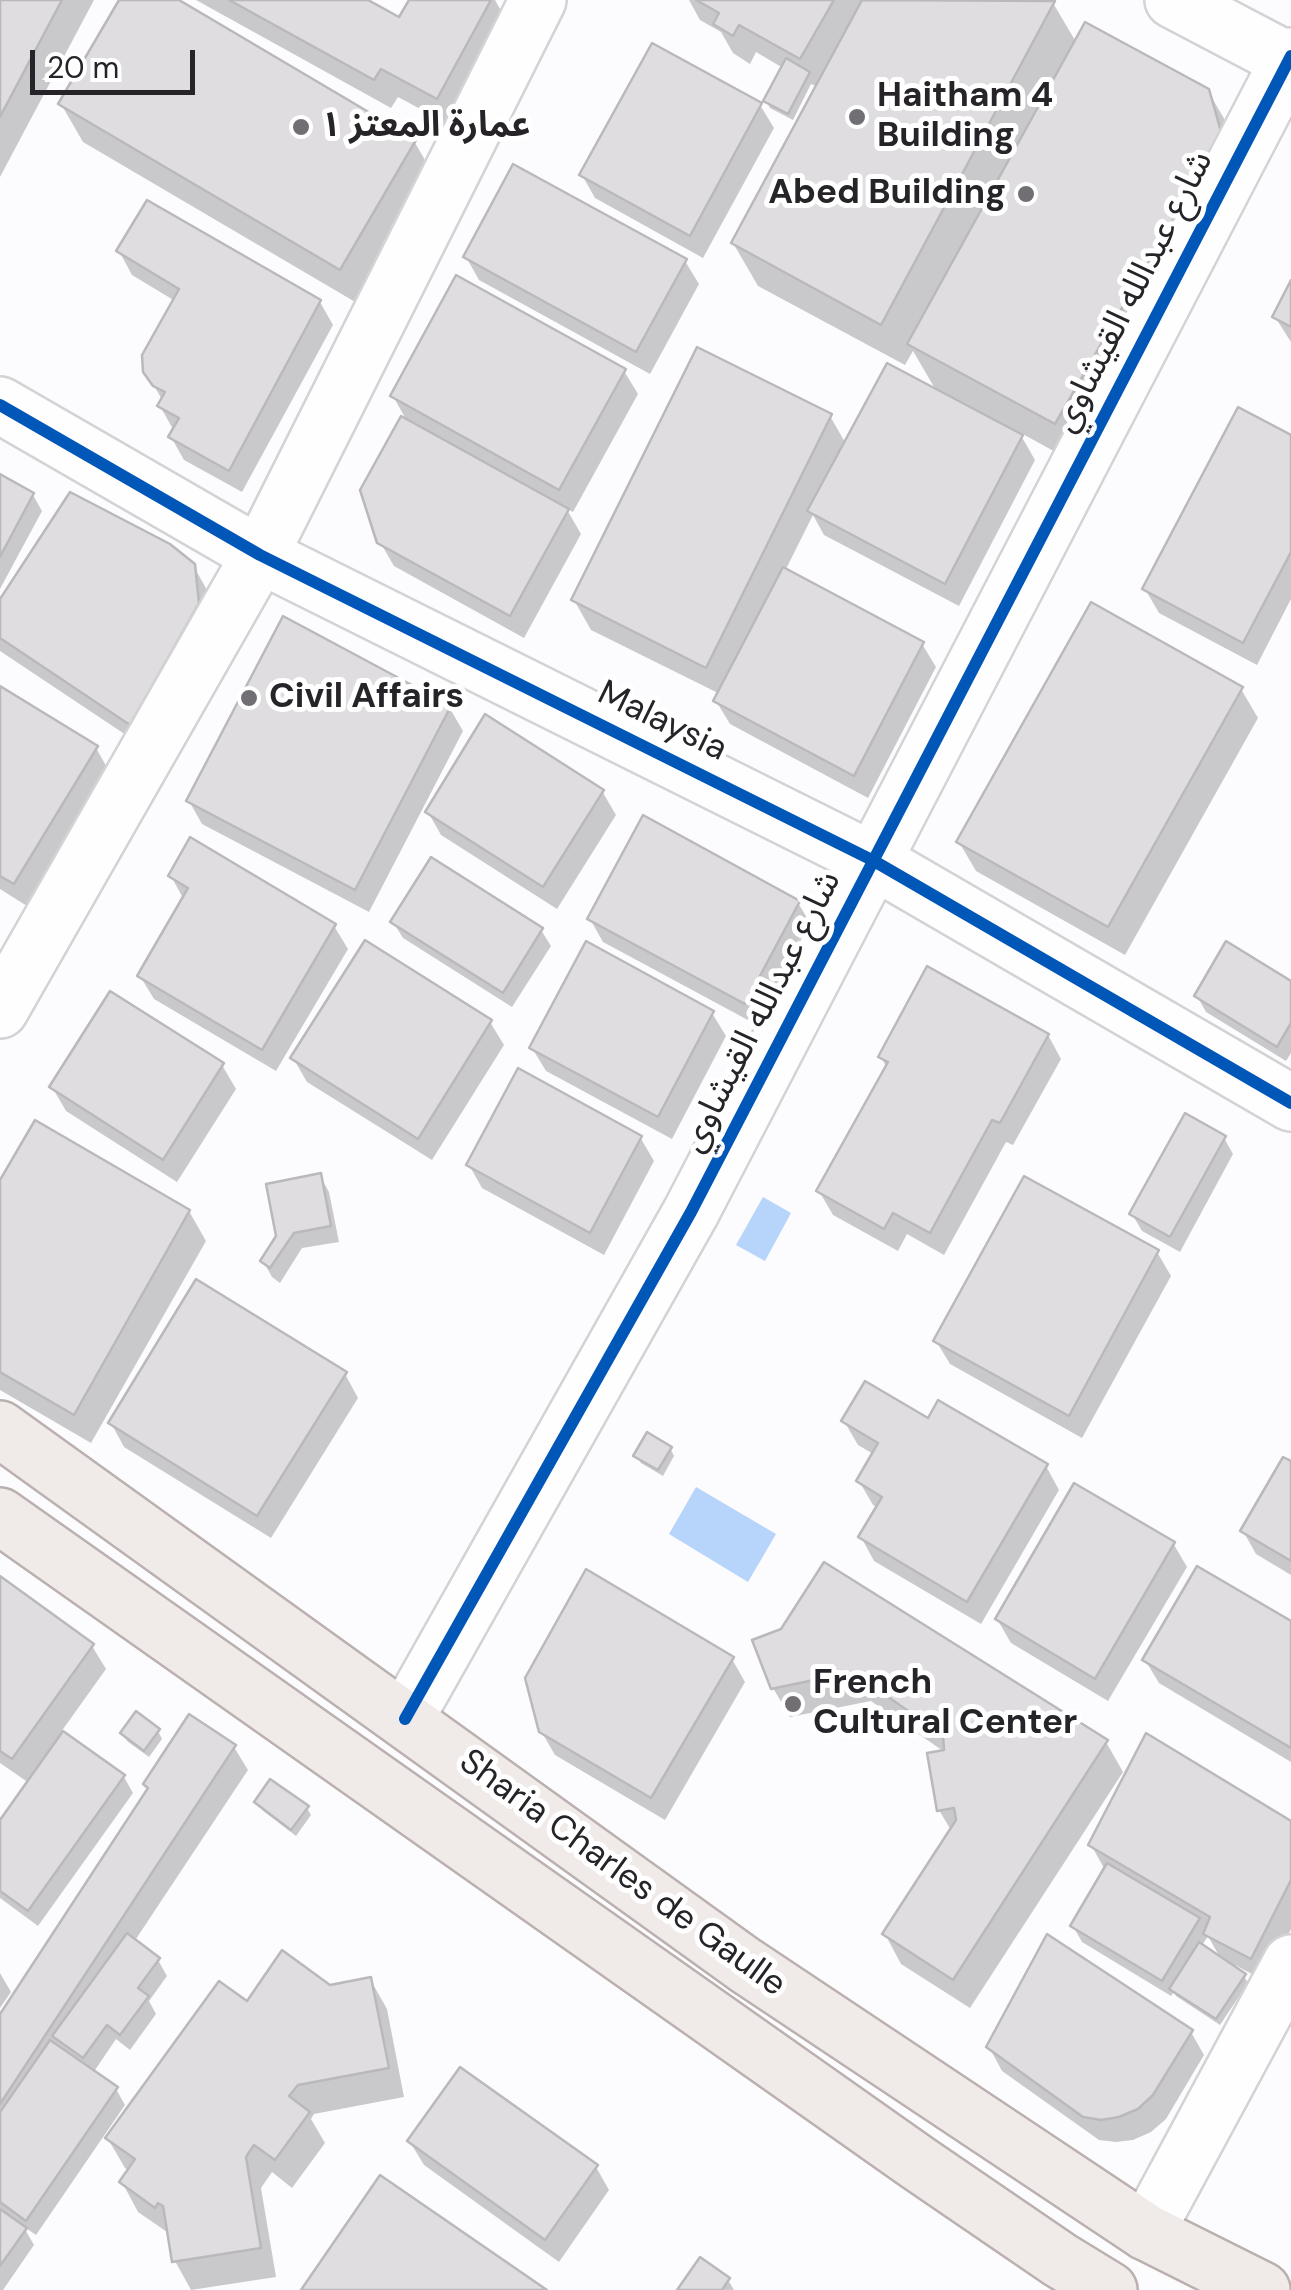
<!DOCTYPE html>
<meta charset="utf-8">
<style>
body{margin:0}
#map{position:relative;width:1291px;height:2290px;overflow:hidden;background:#fcfbfd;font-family:"DM Sans",sans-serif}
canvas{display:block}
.scale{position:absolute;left:30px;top:50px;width:165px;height:45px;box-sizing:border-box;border:5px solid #262428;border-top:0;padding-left:12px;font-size:30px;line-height:35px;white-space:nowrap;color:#262428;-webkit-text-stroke:8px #fff;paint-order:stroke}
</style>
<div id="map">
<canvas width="1291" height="2290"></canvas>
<div class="scale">20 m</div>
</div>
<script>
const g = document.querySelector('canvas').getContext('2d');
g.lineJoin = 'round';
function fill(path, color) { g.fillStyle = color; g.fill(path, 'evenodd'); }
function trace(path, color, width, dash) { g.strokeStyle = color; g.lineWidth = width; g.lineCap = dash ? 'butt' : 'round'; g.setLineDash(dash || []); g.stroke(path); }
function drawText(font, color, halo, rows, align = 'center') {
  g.font = font + ' "DM Sans","Noto Sans Arabic",sans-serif'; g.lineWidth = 10; g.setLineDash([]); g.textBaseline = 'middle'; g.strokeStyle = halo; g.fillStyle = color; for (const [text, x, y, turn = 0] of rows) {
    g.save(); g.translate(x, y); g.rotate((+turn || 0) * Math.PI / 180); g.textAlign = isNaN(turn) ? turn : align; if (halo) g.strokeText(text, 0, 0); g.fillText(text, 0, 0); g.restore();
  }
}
fill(new Path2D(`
 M763 1197 791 1213 765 1261 736 1245Z
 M696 1487 776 1534 748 1582 669 1534Z`), '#b7d4fb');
fill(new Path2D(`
 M0 0H94L0 177Z
 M122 0H174L414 141 436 179 362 306 83 142 61 104Z
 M196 0H363L400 21 412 0H495L509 25 454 127 398 97 391 108Z
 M689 0H1049L1053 3 1076 42 1208 91 1233 134 1079 465 1019 432 1035 460 959 606 824 535 813 515 785 571 922 644 936 667 868 798 730 724 716 701 720 694 591 630 574 600 830 416 846 444 937 392 913 351 905 365 758 286 733 243 818 87 811 84 793 120 770 108 766 101 783 68 756 52 750 64 733 53 721 32 700 20Z
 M760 105 774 128 703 258 595 198 582 175Z
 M119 251 320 302 333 325 242 492 184 460 171 437 174 431 160 406 163 401 145 371 175 301 132 275Z
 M466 257 685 261 699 284 650 374 479 280Z
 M1291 285V342L1275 317Z
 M624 371 638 394 573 512 566 508 581 534 524 638 394 566 380 542 408 423 393 396Z
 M1291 438V599L1257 665 1159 613 1145 589Z
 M0 477 33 495 42 511 0 589Z
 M193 565 207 590 211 628 144 747 0 651V604Z
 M0 689 96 748 109 771 27 906 0 889Z
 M1241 689 1258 718 1125 955 976 871 959 842Z
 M449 707 463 731 369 912 202 824 189 801Z
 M602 791 616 815 557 909 441 835 428 812Z
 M171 876 334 926 348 949 276 1071 154 999 140 976 184 900Z
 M798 903 812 926 759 1026 603 942 590 919Z
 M393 922 541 930 551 946 512 1007 403 938Z
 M1291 984V1053L1286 1061 1206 1012 1197 996Z
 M712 1013 726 1036 672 1139 546 1071 532 1048Z
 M490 1022 504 1045 432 1160 307 1082 293 1058Z
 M1048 1035 1061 1059 1013 1145 1006 1142 944 1255 907 1234 898 1251 833 1215 819 1191 887 1068 881 1057Z
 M222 1065 236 1089 177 1182 66 1111 52 1087Z
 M640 1137 654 1161 604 1255 482 1188 469 1165Z
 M1224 1138 1233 1154 1180 1252 1142 1231 1132 1214Z
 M320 1176 329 1192 339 1242 302 1248 280 1283 272 1277 263 1261Z
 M0 1185 189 1211 206 1241 91 1443 0 1390Z
 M1157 1252 1171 1276 1082 1438 950 1364 936 1341Z
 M345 1374 358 1398 271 1538 124 1447 111 1423Z
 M844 1421 928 1422 1046 1466 1059 1490 981 1624 874 1561 861 1537 878 1508 873 1505 859 1481 875 1455 858 1445Z
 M670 1448 674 1456 663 1476 641 1463 636 1456Z
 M1291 1464V1575L1256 1554 1243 1531Z
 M1173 1543 1187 1567 1108 1701 1011 1643 997 1619Z
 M0 1580 92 1646 106 1669 61 1732 124 1777 133 1793 38 1926 0 1898V1824L29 1783 0 1763Z
 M1291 1624V1762L1159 1683 1145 1660Z
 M755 1641 1106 1742 1123 1772 970 2008 901 1964 885 1934 952 1832 939 1810 946 1753 871 1701 790 1717 773 1688Z
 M732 1659 745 1682 665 1820 555 1755 541 1731Z
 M158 1731 162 1739 149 1757 127 1741 123 1733Z
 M234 1747 248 1770 134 1942 158 1960 167 1976 149 2001 156 2014 130 2050 116 2039 93 2073 116 2089 125 2105 36 2235 23 2226 34 2245 3 2290H0V2018Z
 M257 1802 307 1808 311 1815 296 1836 262 1810Z
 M1291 1824V1929L1265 1981 1235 1965 1233 1968 1244 1976 1248 1983 1220 2025 1176 1996 1174 1992 1171 1996 1082 1942 1073 1926 1104 1868 1091 1845ZM1208 1936 1222 1961 1201 1947Z
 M0 1973 11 1992 0 2008Z
 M370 1979 387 2009 404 2097 314 2114 311 2119 325 2143 292 2188 272 2172 261 2188 276 2277 191 2290 175 2261 170 2234 138 2212 122 2182 130 2171 125 2168 108 2139 247 2004Z
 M1191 2032 1204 2055 1166 2119 1151 2132 1133 2140 1116 2142 1099 2140 1002 2071 989 2047Z
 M410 2142 596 2167 609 2190 559 2262 424 2165Z
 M728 2280 734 2290H680Z`), '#0003');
const building = new Path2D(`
 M0 0H62L0 117Z
 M119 0H179L416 140 340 270 58 104Z
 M229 0H368L399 17 409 0H491L437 99 381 69 374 80Z
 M696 0H834L800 59 739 25 733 36 713 24 719 13Z
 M862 0 1055 1 881 325 731 243Z
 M1085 22 1209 89 1222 135 1055 424 907 344Z
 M652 43 762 103 690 236 579 175Z
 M786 58 810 72 788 114 763 101Z
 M513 164 687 259 636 352 463 257Z
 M147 200 321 300 229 471 168 437 179 418 157 406 165 392 153 386 143 372 142 355 179 289 116 251Z
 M456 275 626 369 559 490 390 396Z
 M1291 280V327L1272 317Z
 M697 347 832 414 706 668 571 600Z
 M887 363 1023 435 945 584 807 511Z
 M1238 407 1291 435V552L1243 643 1142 589Z
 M401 416 569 509 510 616 377 543 360 490Z
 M0 474 34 493 0 557Z
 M70 492 170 544 195 564 199 603 130 725 0 638V599Z
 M783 567 924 642 854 776 713 701Z
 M1091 602 1243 687 1108 927 956 842Z
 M283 616 451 706 355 890 186 801Z
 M0 686 98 746 14 884 0 876Z
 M485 714 604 790 543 887 425 812Z
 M643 815 800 901 745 1004 587 919Z
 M190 837 336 924 262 1050 137 976 188 888 168 876Z
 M431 857 543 928 503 993 390 922Z
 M365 940 492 1020 418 1139 290 1058Z
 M586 941 714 1011 658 1117 529 1048Z
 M1226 941 1291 981V1023L1277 1047 1194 996Z
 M927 966 1049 1034 1000 1123 992 1120 930 1233 893 1213 884 1229 816 1191 888 1062 878 1057Z
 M110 991 224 1063 163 1160 49 1087Z
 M518 1068 642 1136 590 1233 466 1165Z
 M1185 1113 1226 1136 1170 1237 1129 1214Z
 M35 1120 190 1210 74 1415 0 1372V1180Z
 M321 1173 331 1226 294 1233 270 1268 260 1261 276 1236 266 1184Z
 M1024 1176 1159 1250 1069 1416 933 1341Z
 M196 1279 347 1372 257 1516 108 1423Z
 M865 1381 928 1418 938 1400 1048 1464 967 1602 858 1537 882 1497 856 1481 878 1443 841 1421Z
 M647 1432 672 1447 658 1470 633 1456Z
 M1283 1457 1291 1461V1561L1240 1531Z
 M1074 1483 1175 1542 1095 1679 995 1619Z
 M824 1562 1108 1740 953 1980 882 1934 956 1820 954 1808 937 1811 927 1753 944 1750 943 1735 852 1672 771 1689 752 1640 781 1629Z
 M1197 1566 1291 1621V1748L1142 1660Z
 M586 1569 734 1657 651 1798 539 1732 525 1678Z
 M0 1576 94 1644 12 1759 0 1751Z
 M136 1711 160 1729 144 1751 120 1733Z
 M189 1714 236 1745 0 2104V2014L148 1788 143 1784Z
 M63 1731 125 1775 28 1911 0 1891V1820Z
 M1146 1733 1291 1821V1880L1251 1959 1203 1934 1210 1917 1088 1845Z
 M270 1779 309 1806 291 1830 254 1802Z
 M1107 1863 1200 1918 1162 1981 1070 1926Z
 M127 1933 160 1958 138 1988 149 1996 120 2035 107 2025 83 2058 52 2036Z
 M1047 1934 1193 2030 1153 2095 1138 2109 1119 2117 1101 2120 1083 2117 986 2047Z
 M1199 1942 1246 1974 1216 2019 1169 1989Z
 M282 1950 330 1985 371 1977 389 2068 298 2085 289 2096 310 2112 275 2160 254 2145 246 2157 261 2248 172 2262 163 2206 158 2203 155 2208 119 2182 135 2159 105 2138 219 1981 247 2001Z
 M50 2040 118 2087 26 2221 0 2202V2112Z
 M460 2067 598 2165 545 2240 407 2141Z
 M380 2175 547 2290H301Z
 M0 2209 27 2228 0 2266Z
 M700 2257 730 2278 722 2290H677Z`);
fill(building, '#dfdde0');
trace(building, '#bab8bb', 2.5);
const minor = new Path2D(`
 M1173 0 1291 62
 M0 405 260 555 874 861 1291 1103
 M0 1010 260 555 538 0
 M405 1719 691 1212 1291 56
 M1146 2232 1291 1963`);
const major = new Path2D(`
 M0 1429 745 1965 1146 2232 1262 2290
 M0 1516 918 2163 1060 2260 1109 2290`);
trace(minor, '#d3d2d5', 60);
trace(major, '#bab0af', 60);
trace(minor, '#fffeff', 55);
trace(major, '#f0eae9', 55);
trace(new Path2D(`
 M0 405 260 555 874 861 1291 1103
 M405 1719 691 1212 1291 56`), '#0057b8', 12);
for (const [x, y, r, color] of [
 [857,117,10,"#716f73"],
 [301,127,10,"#716f73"],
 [1026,194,10,"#716f73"],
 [249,698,10,"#716f73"],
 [793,1704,10,"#716f73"]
]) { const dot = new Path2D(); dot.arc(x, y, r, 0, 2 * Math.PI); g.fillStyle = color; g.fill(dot); trace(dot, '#fff', 4); }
drawText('bold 35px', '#262428', '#fff', [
 ["Haitham 4",877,97],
 ["Building",877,137],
 ["عمارة المعتز ١",321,127],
 ["Abed Building",1006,194,"right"],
 ["Civil Affairs",269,698],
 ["French",813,1684],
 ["Cultural Center",813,1724]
], 'left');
drawText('35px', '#262428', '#fff', [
 ["شارع عبدالله القيشاوي",1134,292,-63],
 ["Malaysia",662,722,26],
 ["شارع عبدالله القيشاوي",762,1012,-63],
 ["Sharia Charles de Gaulle",622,1874,36]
]);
</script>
